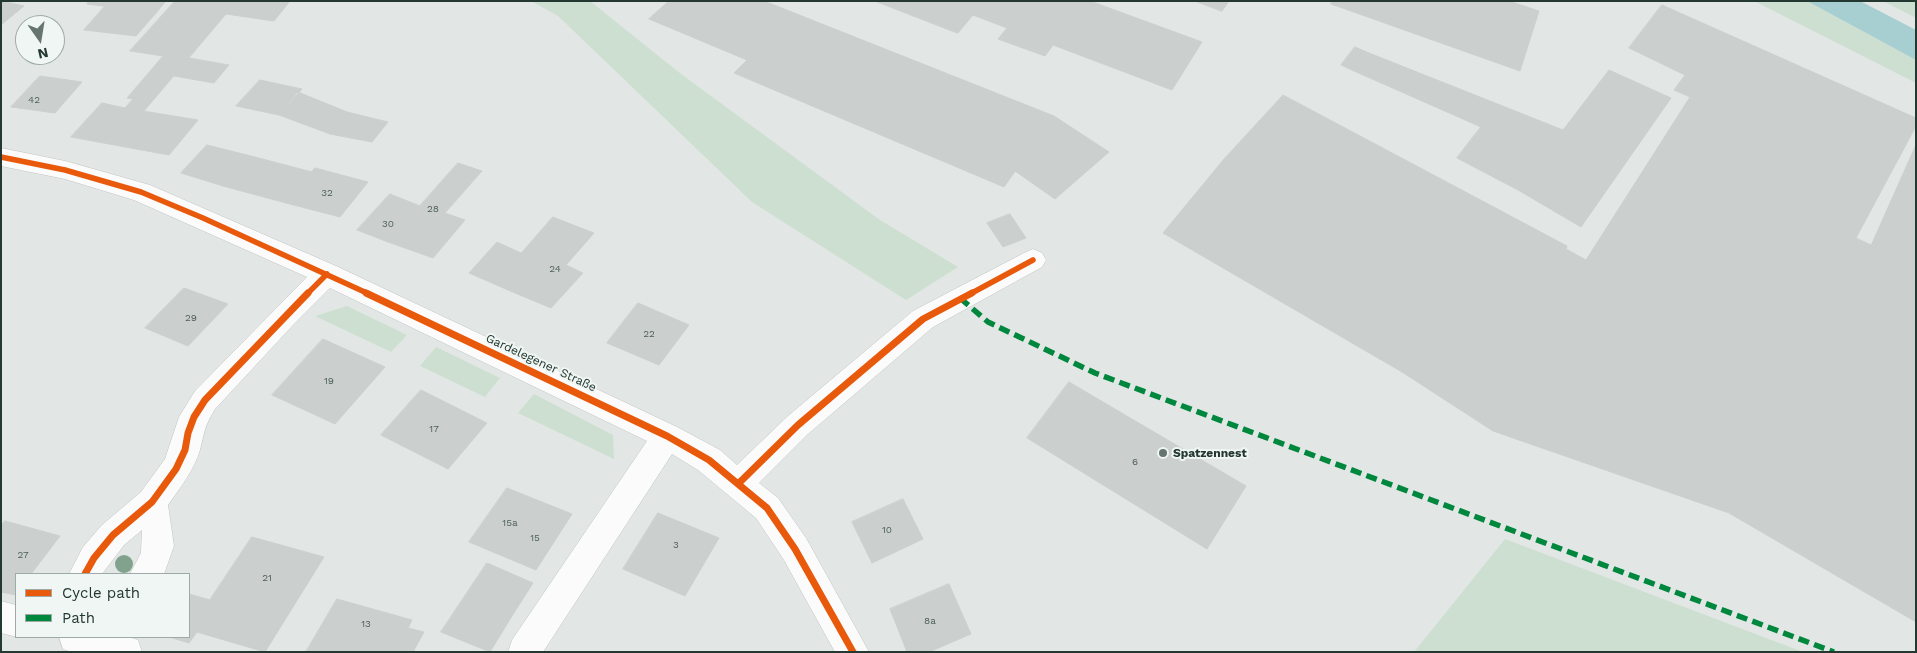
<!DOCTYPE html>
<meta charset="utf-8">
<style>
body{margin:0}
#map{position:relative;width:1917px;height:653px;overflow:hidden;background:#e2e7e5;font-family:"Work Sans",sans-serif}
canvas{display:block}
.frame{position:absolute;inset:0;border:2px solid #233831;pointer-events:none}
.legend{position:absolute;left:15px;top:573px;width:175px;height:65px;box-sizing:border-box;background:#f0f6f3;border:1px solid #9eaaa5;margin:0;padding:6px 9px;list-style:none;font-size:15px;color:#233831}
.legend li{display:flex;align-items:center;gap:10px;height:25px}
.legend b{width:25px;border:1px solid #9eaaa5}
.north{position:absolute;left:15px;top:15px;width:50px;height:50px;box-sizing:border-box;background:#f0f6f3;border:1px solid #9eaaa5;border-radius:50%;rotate:167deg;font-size:14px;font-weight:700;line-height:20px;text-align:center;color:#233831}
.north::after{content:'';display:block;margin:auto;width:18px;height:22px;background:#667570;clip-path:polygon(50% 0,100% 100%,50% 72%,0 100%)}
</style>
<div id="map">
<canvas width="1917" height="653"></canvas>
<div class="frame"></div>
<ul class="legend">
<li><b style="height:6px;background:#e8590c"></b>Cycle path</li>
<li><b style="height:6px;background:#00873e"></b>Path</li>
</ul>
<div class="north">N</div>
</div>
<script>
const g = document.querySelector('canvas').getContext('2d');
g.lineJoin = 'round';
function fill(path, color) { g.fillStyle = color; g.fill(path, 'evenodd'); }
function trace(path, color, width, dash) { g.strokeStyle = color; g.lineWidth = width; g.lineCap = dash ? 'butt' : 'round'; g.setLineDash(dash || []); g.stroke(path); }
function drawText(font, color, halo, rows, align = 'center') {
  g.font = font + ' "Work Sans",sans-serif'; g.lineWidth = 4; g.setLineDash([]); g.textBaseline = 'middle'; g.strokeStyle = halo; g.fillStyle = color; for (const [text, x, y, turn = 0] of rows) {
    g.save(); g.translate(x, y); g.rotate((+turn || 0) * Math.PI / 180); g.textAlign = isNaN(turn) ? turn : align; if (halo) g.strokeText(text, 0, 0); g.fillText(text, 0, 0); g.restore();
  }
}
fill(new Path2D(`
 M531 1H590L681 74 880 220 958 267 906 300 752 202 558 16Z
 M1754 1H1807L1916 60V83Z
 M1883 1H1916V18Z
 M347 306 407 335 391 352 315 316Z
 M436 347 500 378 485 397 420 366Z
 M534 394 613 435 614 459 518 413Z
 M1505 539 1803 652H1414Z`), '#cddfd1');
fill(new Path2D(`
 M1807 1H1860L1916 30V60Z`), '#a7ced1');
const building = new Path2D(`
 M1 1 24 6 1 25Z
 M89 1H166L156 13 87 4Z
 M175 1H237L144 111 125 108 133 99 127 98 163 56 130 51Z
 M237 1H290L274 21 226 14Z
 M669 1H764L1054 116 1004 187 734 73 747 60 649 19Z
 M875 1H1090L1202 42 1172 90 1053 45 1045 56 998 39 1007 28 973 15 958 33Z
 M1195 1H1229L1222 11Z
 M1332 1H1509L1539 11 1520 71 1331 4Z
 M1662 5 1916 118V126L1856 238 1729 513 1493 431 1402 372 1163 233 1224 159 1283 95 1567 246 1566 249 1586 260 1690 97 1674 90 1685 75 1629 48Z
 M105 6 156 13 136 36 84 30Z
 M1355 47 1369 53 1354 71 1341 65Z
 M1369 53 1563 130 1609 70 1671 98 1581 227 1518 190 1541 157 1481 127 1354 71Z
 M189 58 229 65 214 83 174 76Z
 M40 76 82 82 55 113 11 107Z
 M260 80 302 89 279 115 236 106Z
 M298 92 347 112 330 134 279 115Z
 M102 103 125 108 198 120 169 155 71 137Z
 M347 112 388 122 372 142 330 134Z
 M1054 116 1109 152 1055 199 1015 171Z
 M1481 127 1541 157 1518 190 1457 158Z
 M207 145 251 156 223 186 181 173Z
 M1916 145V622L1729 513 1856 238 1871 245Z
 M251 156 312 172 286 203 223 186Z
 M458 163 482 171 445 213 465 220 433 258 388 242Z
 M315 168 368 182 340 217 286 203Z
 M390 194 420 206 388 242 357 230Z
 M1010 214 1026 238 1003 247 987 223Z
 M553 217 573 225 515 293 469 273 497 242 521 253Z
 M573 225 594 233 566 265 583 273 551 308 515 293Z
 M184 288 228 304 188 346 145 328Z
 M638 303 689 325 659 365 607 343Z
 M323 339 385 367 335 424 272 395Z
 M1069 382 1246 486 1207 549 1027 438Z
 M421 390 487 423 448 469 381 435Z
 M507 488 572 514 536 570 469 542Z
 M903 499 923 539 872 563 852 522Z
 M658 513 719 538 685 596 623 569Z
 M5 521 60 536 31 574H16V595L1 592V526Z
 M252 537 324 557 265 652 190 630Z
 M487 563 533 583 512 616 465 596Z
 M949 584 971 634 929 652H907L890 609Z
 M189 594 210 600 190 630 197 632 189 643 169 637H189Z
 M465 596 512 616 490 652 441 632Z
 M337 599 412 620 408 628 424 632 413 652H306Z`);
fill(building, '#cbd0ce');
trace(building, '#cbd0ce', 1);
const street = new Path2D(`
 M1 148 65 161 150 185 336 266 677 427 720 450 737 465 788 416 913 311 1024 253 1033 249 1042 253 1046 260 1042 267 933 327 808 434 759 483 778 498 806 538 869 652H835L784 560 756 518 698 470 672 454 543 652H508L512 640 647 441 330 288 293 325 215 409C204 427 205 431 200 450 194 470 180 488 168 505L174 546 164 574H130L141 553 142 530 124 545 102 574H69L83 547 102 525 141 492 165 459 179 417 195 391 307 277 134 200 65 179 1 166Z
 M1 601 16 605 17 637 1 633Z
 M59 637H129L138 640 142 652H71L63 649Z`);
trace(street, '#bfc4c2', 1);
fill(street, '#fbfbfb');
trace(new Path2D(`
 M960 298 988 322 1095 373 1834 652`), '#00873e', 5.5, [11, 5.5]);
trace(new Path2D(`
 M1 157 65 170 141 192 203 218 369 294
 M307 294 327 274
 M970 294 1033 260`), '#e8590c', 5.5);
trace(new Path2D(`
 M366 293 667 436 709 460 767 508 795 549 853 652
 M739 483 798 425 923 319 972 293
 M85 574 94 558 113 535 152 502 176 469 185 450 188 433 194 417 205 400 308 293`), '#e8590c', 7);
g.fillStyle = '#81a28c';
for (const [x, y] of [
 [124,564]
]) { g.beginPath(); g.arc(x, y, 9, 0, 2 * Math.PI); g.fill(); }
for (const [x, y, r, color] of [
 [1163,453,5,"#667570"]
]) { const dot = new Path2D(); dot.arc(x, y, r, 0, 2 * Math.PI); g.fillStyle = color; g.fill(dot); trace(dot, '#f0f6f3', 2); }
drawText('10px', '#4e5f59', null, [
 ["42",34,100],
 ["32",327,193],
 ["28",433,209],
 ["30",388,224],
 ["24",555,269],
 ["29",191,318],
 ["22",649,334],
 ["19",329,381],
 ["17",434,429],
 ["6",1135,462],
 ["15a",510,523],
 ["10",887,530],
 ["15",535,538],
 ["3",676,545],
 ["27",23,555],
 ["21",267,578],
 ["8a",930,621],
 ["13",366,624]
]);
drawText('12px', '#233831', '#f0f6f3', [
 ["Gardelegener Straße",541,363,25]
]);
drawText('bold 12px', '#233831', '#f0f6f3', [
 ["Spatzennest",1173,453]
], 'left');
</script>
